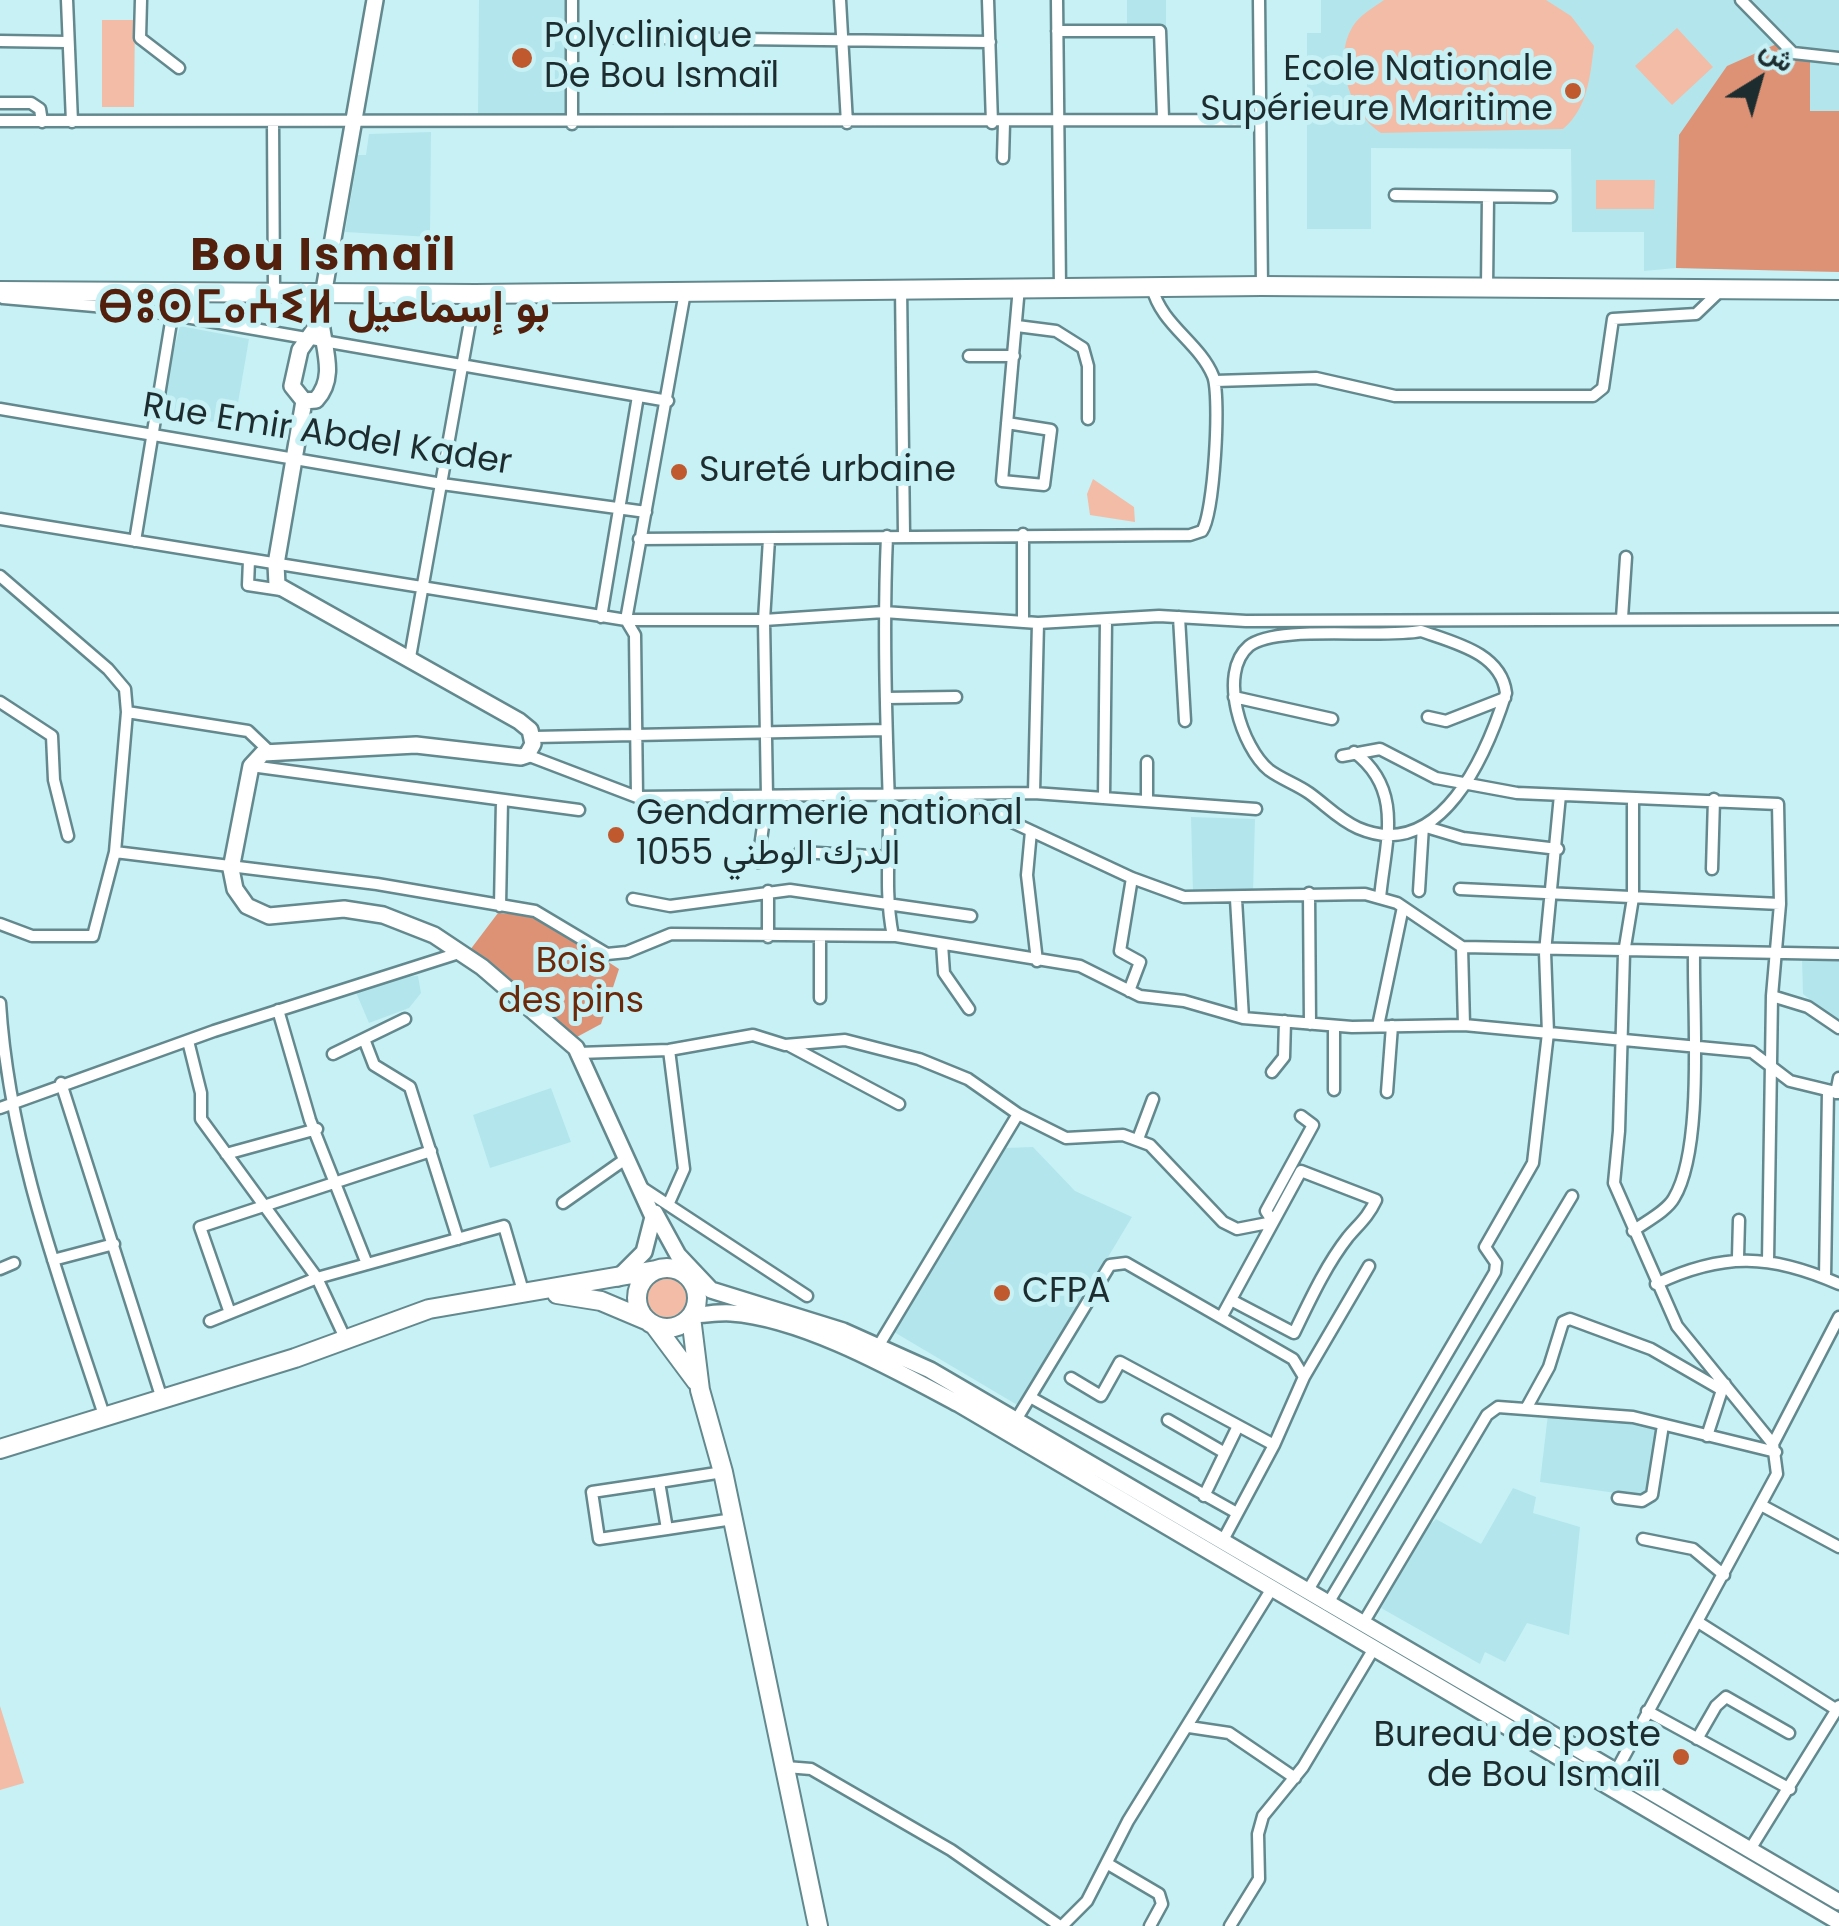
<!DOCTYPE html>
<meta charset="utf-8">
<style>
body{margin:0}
#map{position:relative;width:1839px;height:1926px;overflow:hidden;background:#c7f1f5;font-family:Poppins,Vazirmatn,sans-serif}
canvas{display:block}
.north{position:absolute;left:1709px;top:30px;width:100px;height:100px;-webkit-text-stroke:8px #c7f1f5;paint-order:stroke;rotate:37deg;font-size:28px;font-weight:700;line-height:40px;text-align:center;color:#1d2d2f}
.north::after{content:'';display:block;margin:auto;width:35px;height:45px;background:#1d2d2f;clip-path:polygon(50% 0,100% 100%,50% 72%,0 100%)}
</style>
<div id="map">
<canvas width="1839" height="1926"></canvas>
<div class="north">ش</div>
</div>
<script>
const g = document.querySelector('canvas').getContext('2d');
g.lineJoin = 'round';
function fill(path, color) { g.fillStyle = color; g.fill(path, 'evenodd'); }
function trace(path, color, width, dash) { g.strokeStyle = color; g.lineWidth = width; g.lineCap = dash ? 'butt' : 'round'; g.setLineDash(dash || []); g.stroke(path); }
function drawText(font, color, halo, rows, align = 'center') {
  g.font = font + ' Poppins,Vazirmatn,"Noto Sans Tifinagh",sans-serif'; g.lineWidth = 10; g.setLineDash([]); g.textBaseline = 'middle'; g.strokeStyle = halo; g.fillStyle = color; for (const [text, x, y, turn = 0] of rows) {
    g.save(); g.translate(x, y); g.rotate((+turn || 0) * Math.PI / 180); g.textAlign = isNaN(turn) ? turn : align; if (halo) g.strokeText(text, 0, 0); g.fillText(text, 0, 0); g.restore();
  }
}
fill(new Path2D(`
 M479 0H566L565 116H478Z
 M1127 0H1166V35H1127Z
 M1321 0H1839V272L1676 268 1644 271V232H1572L1571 149 1371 148V229H1307V33H1321Z
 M431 132 430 237 345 232 358 155H366L369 134Z
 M180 326 249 339 234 426 158 411Z
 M1191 817 1255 819 1253 893H1193Z
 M1802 958 1839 960V1022L1803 994Z
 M418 976 421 993 409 1008 369 1023 355 990 395 977Z
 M551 1088 571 1142 490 1168 473 1115Z
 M1033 1147 1075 1191 1132 1217 1019 1406 894 1332 1005 1148Z
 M1548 1414 1659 1426 1651 1491 1643 1497 1540 1482Z
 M1513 1488 1536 1497 1533 1513 1580 1527 1569 1635 1527 1623 1505 1662 1485 1652 1480 1664 1381 1608 1429 1526 1436 1519 1481 1544Z`), '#b3e6ec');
fill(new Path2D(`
 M1384 0H1546L1571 16 1594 46C1590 76 1588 108 1563 129L1381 133C1350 113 1332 59 1353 26 1360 15 1374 7 1384 0Z
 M102 20H135L134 107H102Z
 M1677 28 1713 67 1672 105 1635 66Z
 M1596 180H1655L1654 209H1596Z
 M1093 479 1134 507 1135 522 1090 515 1087 494Z
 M646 1298a22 22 0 1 1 44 0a22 22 0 1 1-44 0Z
 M0 1706 24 1783 0 1790Z`), '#f3bca7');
fill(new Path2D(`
 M1781 42 1810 61V111H1839V272L1676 268 1679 135 1727 66Z
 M498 913 538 916 619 969 601 1024 575 1038 470 950Z`), '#dd9276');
const minor = new Path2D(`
 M67 0 72 122
 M141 0 140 38 179 68
 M572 0V124
 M840 0 847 123
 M988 0 992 123
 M1057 0 1060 287
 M1259 0 1262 286
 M1741 0 1793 53 1839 58
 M1057 31H1160L1163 118
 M571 37 990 42
 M0 41 67 42
 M0 103H31L40 109 42 122
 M0 121 1259 120
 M273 121 274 291
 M1003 158 1004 123
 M1395 195 1551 197
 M901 287 904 535
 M1487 288 1488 197
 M3 298 151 311 668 401
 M1017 326 1056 331 1083 348 1088 366V419
 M969 356H1014
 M1215 381 1316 378 1395 396H1593L1603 388 1613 319 1696 314 1720 291
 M0 409 442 484 646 512
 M1007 423 1051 430 1044 485 1002 481 1019 287
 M0 519 626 620H764L884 612 1038 623 1159 616 1246 621 1839 619
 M887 536C883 626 886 715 889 805 890 849 884 893 893 936
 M639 539 1190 535 1202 531C1214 514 1221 396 1213 376 1199 342 1161 325 1152 287
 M135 541 172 316 169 291
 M249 560 248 585 281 590
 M0 576 108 669 125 689 127 712 115 852 93 936H32L0 924
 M601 617 638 396
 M1179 617 1185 721
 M1622 618 1626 557
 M1023 622V534
 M1421 631C1455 643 1501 653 1506 693 1487 753 1441 864 1358 828 1338 819 1326 805 1309 793 1296 784 1281 779 1269 770 1242 748 1217 673 1249 646 1276 624 1381 639 1421 631Z
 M410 657 475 294
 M1234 697 1332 719
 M886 698 956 697
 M0 702 52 736 54 780 68 836
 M127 712 248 731 269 751
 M1428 717 1446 721 1505 698
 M534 737 886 730
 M1354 752C1405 790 1385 843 1380 898
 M527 755 637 797 1034 793 1256 809
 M1342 756 1380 749 1436 778 1517 793 1778 804 1780 904 1772 996 1768 1262
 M251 766 579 810
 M1034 793 1038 623
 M952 794 1132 878 1184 897 1365 894 1397 903 1462 947 1839 954
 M637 797 635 635 626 620 685 292
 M1104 797 1106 620
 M1147 800V762
 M1031 831 1027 875 1037 961
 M115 852 377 884 535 911 607 954 627 952 671 934 896 936 1080 966 1140 996 1184 1001 1243 1018 1352 1027 1464 1025 1752 1052 1790 1081 1839 1093
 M800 852 890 857
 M758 862 767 797 764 620 769 539
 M1712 869 1714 799
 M1460 889 1780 904
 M768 891V937
 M1419 891 1423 826 1463 838 1558 849
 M1309 893 1310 1024
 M633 899 670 906 790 890 971 916
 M1236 899 1243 1018
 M500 906 502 800
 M820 937V998
 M942 944 944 973 969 1009
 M1462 947 1464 1025
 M1129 991 1140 962 1120 951 1132 878
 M1772 996 1808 1007 1839 1028
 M0 1003C9 1147 60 1281 105 1418
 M278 1010 310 1120 367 1264
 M1334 1026V1090
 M1378 1026 1403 907
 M364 1039 374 1065 410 1087 458 1239
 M188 1041 201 1093V1119L317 1278 345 1338
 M790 1046 899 1104
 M578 1053 669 1050 753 1035 785 1045 845 1040 919 1059 968 1079 1018 1114 879 1345
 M333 1054 405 1019
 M1272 1072 1284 1057 1285 1021
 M61 1083 162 1399
 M1387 1092 1392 1026
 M1836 1093 1839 1078
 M0 1108 214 1031 462 952
 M1018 1114 1066 1138 1123 1135 1150 1145 1223 1222 1237 1229 1273 1222 1266 1211 1313 1125 1301 1116
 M1138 1139 1153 1099
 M226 1154 317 1129
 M641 1187 807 1296
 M563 1203 624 1160
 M668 1205 684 1169 669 1050
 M1633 1231C1645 1222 1667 1211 1674 1198 1704 1148 1693 1015 1694 954
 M1738 1257 1739 1220
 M53 1260 114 1244
 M0 1269 14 1263
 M1825 1278 1828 1091
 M1656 1284C1723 1252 1771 1254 1839 1284
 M230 1313 200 1227 431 1151
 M1222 1316C1249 1267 1275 1219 1301 1171L1376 1200C1368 1217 1359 1224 1348 1237 1326 1265 1310 1300 1294 1333L1231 1300
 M210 1321 317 1278 504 1226 523 1291
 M1304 1377 1369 1266
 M1071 1378 1101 1396 1120 1362 1274 1445
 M1030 1397 1237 1513
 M1527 1407 1549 1367 1563 1322 1570 1319 1651 1349 1722 1390 1725 1384
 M1016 1420 1110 1265 1126 1263 1293 1359 1304 1377 1274 1445 1222 1542
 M1168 1420 1225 1453
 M1707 1436 1722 1390
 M1773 1444 1839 1317
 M723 1472 659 1482 667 1529 733 1519
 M659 1482 592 1492 599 1539 667 1529
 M1204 1496 1238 1426
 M1618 1498 1642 1501 1652 1495 1663 1425
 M1761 1505 1839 1547
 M1643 1539 1693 1549 1724 1575
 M1307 1592 1495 1272 1496 1263 1485 1247 1533 1163 1548 1033 1545 952 1560 795
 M1327 1605 1572 1196
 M1698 1622 1837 1710
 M1362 1625 1487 1415 1498 1407 1633 1417 1776 1452
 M1647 1711 1790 1789
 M1189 1727 1229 1733 1295 1778
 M1697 1739 1716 1706 1726 1697 1789 1733
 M786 1767 811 1769 951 1850 1060 1926
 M1615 1773 1777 1474 1773 1444 1677 1326 1614 1183 1619 1131 1624 953 1633 898V798
 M1749 1851 1839 1706
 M1108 1864 1159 1894 1162 1904 1150 1926
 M1062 1926 1087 1901 1128 1821 1271 1590
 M1230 1926 1259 1879 1258 1834 1263 1816 1303 1767 1373 1650`);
const secondary = new Path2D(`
 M304 401 276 564 277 585 519 721 530 730 533 744 527 755 521 757 416 745 263 753 251 766 231 869 235 889 247 906 269 916 344 909 383 915 434 935 482 967 576 1048 653 1217 644 1252 618 1278
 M304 401 316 400C341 373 317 337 321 307L375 0
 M304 401 292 386 300 350 319 323
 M655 1213 678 1255 711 1290 843 1331 930 1370 1839 1902
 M692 1315C705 1315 718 1312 731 1313 803 1318 895 1370 959 1404L1839 1922`);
const primary = new Path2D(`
 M0 291 475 294 1262 286 1839 290
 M637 1298a30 30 0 1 1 60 0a30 30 0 1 1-60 0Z
 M557 1294 601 1301 646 1320
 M691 1317 700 1390 723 1472 818 1926
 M655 1326 696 1381
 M0 1449 295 1358 429 1309 656 1270`);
trace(minor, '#63898e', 15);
trace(secondary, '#63898e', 20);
trace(primary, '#63898e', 22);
trace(minor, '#fff', 10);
trace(secondary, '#fff', 15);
trace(primary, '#fff', 18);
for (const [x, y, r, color] of [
 [522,58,12,"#c0592e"],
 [1573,91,10,"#c0592e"],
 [679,472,10,"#c0592e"],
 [616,835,10,"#c0592e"],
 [1002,1293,10,"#c0592e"],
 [1681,1757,10,"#c0592e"]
]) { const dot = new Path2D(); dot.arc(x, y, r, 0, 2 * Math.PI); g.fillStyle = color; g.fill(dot); trace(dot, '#c7f1f5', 4); }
drawText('35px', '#1d2d2f', '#c7f1f5', [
 ["Polyclinique",544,38],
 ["De Bou Ismaïl",544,78],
 ["Ecole Nationale",1553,71,"right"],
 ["Supérieure Maritime",1553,111,"right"],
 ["Sureté urbaine",699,472],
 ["Gendarmerie national",636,815],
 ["1055 الدرك الوطني",636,855],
 ["CFPA",1022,1293],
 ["Bureau de poste",1661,1737,"right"],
 ["de Bou Ismaïl",1661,1777,"right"]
], 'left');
drawText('35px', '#1d2d2f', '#c7f1f5', [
 ["Rue Emir Abdel Kader",327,436,9]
]);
drawText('35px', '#6b290a', '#c7f1f5', [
 ["Bois",571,963],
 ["des pins",571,1003]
]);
g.letterSpacing = '2.5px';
drawText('bold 45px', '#52200c', '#c7f1f5', [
 ["Bou Ismaïl",324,259],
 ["ⴱⵓⵙⵎⴰⵄⵉⵍ بو إسماعيل",324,311]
]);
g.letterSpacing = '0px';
</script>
